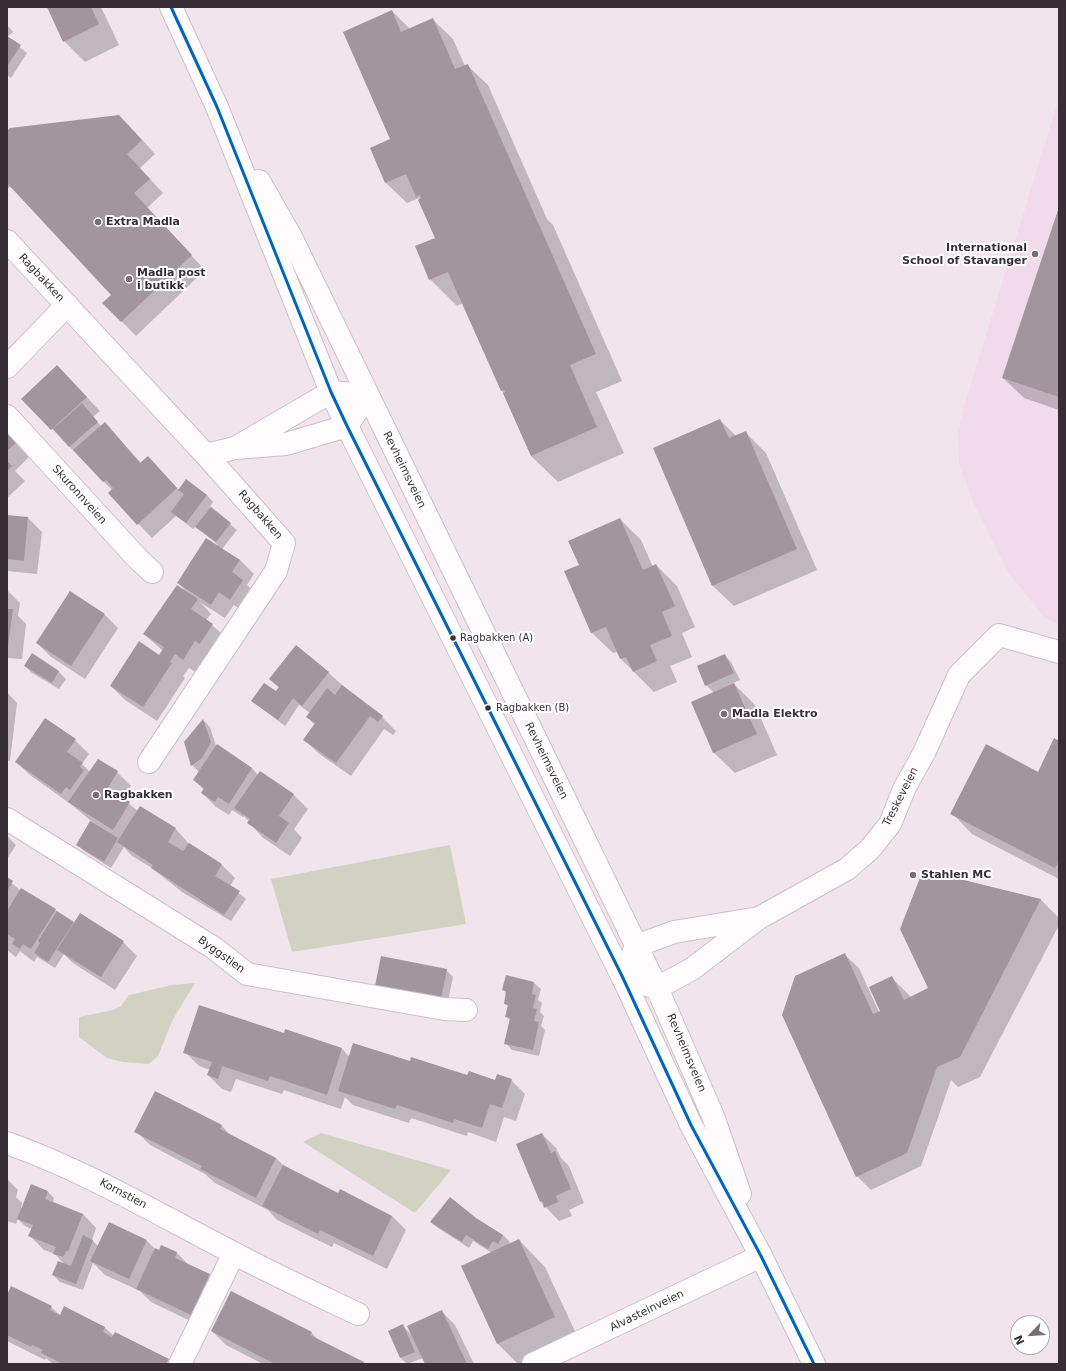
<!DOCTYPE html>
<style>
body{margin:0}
#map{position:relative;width:1066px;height:1371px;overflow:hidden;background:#f1e4ed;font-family:"DejaVu Sans",sans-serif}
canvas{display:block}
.frame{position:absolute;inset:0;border:8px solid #382e35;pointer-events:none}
.north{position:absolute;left:1010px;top:1315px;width:40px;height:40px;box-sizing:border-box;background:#fff;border:1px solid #afabae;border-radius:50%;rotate:245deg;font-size:11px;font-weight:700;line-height:16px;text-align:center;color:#382e35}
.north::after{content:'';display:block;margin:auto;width:14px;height:18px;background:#796e75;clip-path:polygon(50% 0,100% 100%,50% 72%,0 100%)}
</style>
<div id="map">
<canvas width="1066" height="1371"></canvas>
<div class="frame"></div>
<div class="north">N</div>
</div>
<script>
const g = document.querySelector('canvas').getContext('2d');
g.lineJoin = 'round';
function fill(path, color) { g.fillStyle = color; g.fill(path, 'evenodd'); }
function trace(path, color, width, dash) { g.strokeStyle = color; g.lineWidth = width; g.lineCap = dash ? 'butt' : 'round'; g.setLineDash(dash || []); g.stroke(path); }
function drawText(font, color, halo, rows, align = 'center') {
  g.font = font + ' "DejaVu Sans",sans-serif'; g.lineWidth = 4; g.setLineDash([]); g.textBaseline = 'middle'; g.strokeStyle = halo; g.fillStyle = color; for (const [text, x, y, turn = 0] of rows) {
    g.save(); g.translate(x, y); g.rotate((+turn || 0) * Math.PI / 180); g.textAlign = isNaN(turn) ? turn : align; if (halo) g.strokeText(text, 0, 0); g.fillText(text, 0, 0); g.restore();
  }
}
fill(new Path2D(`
 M1059 98V624L1044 617 1008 572 974 504 959 464 958 434 963 410Z`), '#f1dae9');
fill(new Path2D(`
 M450 845 466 924 292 952 271 879Z
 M195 983 172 1021 158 1056 149 1064 123 1062 107 1058 79 1037V1017L113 1010 121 1006 129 995 172 985Z
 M321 1133 451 1170 415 1213 303 1142Z`), '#d2d2c3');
fill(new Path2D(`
 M46 7H101L119 45 85 62 64 41 50 11Z
 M392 11 410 29 432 19 453 39 465 66 467 65 488 85 547 219 553 225 622 381 596 392 624 453 558 482 531 456 463 303 457 306 430 279 436 238 420 200 419 198 407 203 386 183 371 148 391 139Z
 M7 25 13 32 7 37 27 53 11 78 7 75Z
 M133 130 155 154 140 168 163 193 147 208 205 270 136 336 104 303 112 295 11 186 7 189V132Z
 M1059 208V410L1024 398 1003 378Z
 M57 366 100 411 93 417 101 426 105 423 141 463 161 471 179 490 207 495 213 502 210 507 237 530 222 549 240 560 254 574 247 585 257 594 245 613 234 605 225 618 201 603 211 614 206 620 227 638 197 673 189 668 183 676 185 678 157 721 125 700 111 686 160 656 163 651 144 634 187 592 178 583 218 545 196 526 193 529 176 516 152 538 109 493 112 490 23 399Z
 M720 420 736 436 745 432 766 453 817 570 734 606 713 586 654 449Z
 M7 429 32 454 15 471 25 481 7 498Z
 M7 516 28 518 42 532 37 574 7 571Z
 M620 519 641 540 653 567 656 565 677 586 695 627 682 633 692 657 670 666 677 682 654 692 620 658 617 652 613 653 592 633 565 572 580 565Z
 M7 590 20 603 18 616 26 624 22 659 7 658Z
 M104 614 118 628 85 679 51 657 37 643Z
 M296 646 329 673 343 686 382 717 396 731 393 735 384 729 351 776 318 753 304 739 315 725 307 717 310 713 299 705 285 726 252 701 276 693 279 688 270 679Z
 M32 655 59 672 66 679 59 689 32 673 25 666Z
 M724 655 731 662 740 680 733 683 755 705 777 755 735 773 714 753 692 702 714 693 706 685Z
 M7 692 17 703 10 761 7 760Z
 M203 720 210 727 216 746 217 745 252 768 258 775 260 772 294 795 308 809 294 829 302 838 290 856 262 837 244 816 243 817 232 810 229 815 216 807 202 793 204 790 194 780 199 772 192 765Z
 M75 740 89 754 82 764 90 772H117L131 786 123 799 138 811 140 807 176 829 189 844 221 864 235 878 230 886 246 899 231 921 182 892 152 868 132 856 124 847 111 868 84 851 77 844 91 821 72 805 30 775 16 762Z
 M1059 742V879L972 834 952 813 1038 773Z
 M7 836 16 845 7 859Z
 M924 871 1041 900 1059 918V925L980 1077 958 1087 951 1080 921 1166 871 1190 857 1176 845 955 859 968 879 1012 881 1011 892 978 911 997 930 989Z
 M7 879 21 891 55 910 75 924 123 942 137 956 115 990 73 963 64 954 55 968 37 957 34 962 20 951 16 957 7 950Z
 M446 970 453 977 447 1006 382 993Z
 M506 976 534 983 541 989 538 1000 542 1003 540 1012 544 1016 541 1026 545 1030 539 1056 512 1050 506 1043 511 1021 507 1017 509 1007 505 1003 507 994 503 990Z
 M285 1034 342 1049 350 1057 410 1063 496 1081 511 1080 525 1094 516 1121 504 1117 496 1142 468 1132 467 1136 411 1118 409 1123 353 1105 345 1097 341 1109 284 1090 282 1094 236 1079 231 1092 222 1089 208 1075 210 1070 199 1066 185 1052Z
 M156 1092 222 1126 231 1136 276 1158 285 1167 338 1194 340 1191 392 1216 406 1230 387 1269 334 1243 332 1247 277 1220 268 1210 215 1183 205 1174 150 1145 136 1131Z
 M542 1134 556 1148 561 1158 569 1166 584 1203 569 1210 572 1216 559 1221 541 1202Z
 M7 1179 18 1190 16 1197 22 1203 21 1208 48 1192 54 1198 53 1202 83 1214 96 1228 92 1240 98 1246 147 1241 155 1249 177 1253 190 1266 209 1275 223 1289 205 1328 151 1302 140 1291 105 1275 93 1263 83 1290 60 1282 53 1275 66 1266 55 1254 44 1250 30 1236 32 1229 25 1226 18 1219 16 1224 7 1221Z
 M476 1219 503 1235 510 1242 508 1245 519 1240 545 1267 581 1344 539 1364H518L498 1344 462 1267 492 1253 473 1241 469 1248 438 1228 431 1222Z
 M7 1298 51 1307 61 1316 65 1308 105 1328 114 1336 168 1360 173 1364H53L46 1358 45 1360 7 1341Z
 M441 1311 455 1325 474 1364H426L423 1358 407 1364 401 1358 389 1331 402 1325 411 1334Z
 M212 1331 311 1332 319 1341 364 1364H263L226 1345Z`), '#0003');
fill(new Path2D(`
 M47 7H91L99 24 63 42Z
 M392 10 401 32 433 18 455 69 468 64 596 354 570 365 597 427 531 456 503 393 505 392 504 390 501 391 448 272 429 280 415 246 435 238 418 200 421 198 420 195 416 197 406 174 385 183 370 148 390 139 343 32Z
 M7 36 21 45 7 67Z
 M119 115 142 140 127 154 150 179 134 193 192 255 121 322 102 303 111 295 7 183V131L10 128Z
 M1059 207V397L1002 378Z
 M57 365 87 397 51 430 21 399Z
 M82 403 98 422 69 447 53 429Z
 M720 419 729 438 746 431 797 549 712 586 653 448Z
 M105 422 140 463 148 456 177 488 137 525 108 493 113 488 106 480 103 482 73 450Z
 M7 428 19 440 7 451Z
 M7 461 12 466 7 471Z
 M186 479 207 495 186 523 171 512 184 494 178 490Z
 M211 507 231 523 216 542 195 527Z
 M7 515 28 517 24 561 7 559Z
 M620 518 643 570 656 564 675 606 662 612 672 636 650 645 657 661 633 672 626 657 620 659 606 627 591 633 564 571 579 565 568 541Z
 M206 538 240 560 232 572 243 580 230 600 219 592 211 605 177 583Z
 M177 585 198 599 191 609 213 624 200 644 195 641 183 660 175 654 170 662 172 663 143 707 110 686 139 641 159 655 164 647 143 634Z
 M70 591 105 614 71 666 36 643Z
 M7 609H13L8 646H7Z
 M296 645 329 672 302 706 293 698 278 720 251 701 264 683 276 691 279 687 269 679Z
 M32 653 59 671 52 683 24 666Z
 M725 654 734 673 705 686 697 666Z
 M734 683 757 734 713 753 691 702Z
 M342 685 383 716 378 722 370 716 336 763 303 740 315 723 306 717 327 688 335 695Z
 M45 718 76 739 67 752 83 763 80 767 84 770 70 790 66 787 61 794 15 762Z
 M203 719 211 742 202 758 191 766 184 742Z
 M1054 738 1059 741V861L1055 868 950 814 986 744 1038 772Z
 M217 744 252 768 229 804 218 797 215 802 201 793 204 788 193 780Z
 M98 759 118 771 108 788 130 802 113 830 68 802Z
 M260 771 294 794 279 816 289 823 276 843 247 823 250 819 234 808Z
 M140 806 176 828 168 842 183 851 189 843 222 864 215 876 240 891 224 915 151 868 153 865 117 842Z
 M90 821 118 838 104 862 76 845Z
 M923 870 1041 899 960 1057 937 1067 907 1153 856 1177 782 1015 795 976 845 953 873 1014 880 1011 869 987 892 976 904 1000 928 988 900 929Z
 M7 877 13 881 7 891Z
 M21 888 56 909 31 949 23 944 20 949 12 944 15 939 7 934V911Z
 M57 911 74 922 48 962 34 953 40 943 38 941Z
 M80 913 124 941 101 977 57 950Z
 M381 956 447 969 441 999 375 986Z
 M506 975 534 982 532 994 536 995 533 1008 537 1009 534 1021 539 1022 533 1050 504 1044 510 1018 505 1017 508 1005 504 1004 506 991 502 990Z
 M199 1005 284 1033 285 1029 342 1048 327 1095 270 1076 268 1081 222 1066 218 1079 207 1075 212 1062 183 1053Z
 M353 1043 410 1061 411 1057 467 1075 469 1071 495 1080 497 1074 512 1079 502 1108 490 1104 482 1128 454 1119 453 1123 397 1105 395 1109 338 1091Z
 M155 1091 222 1125 220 1129 276 1158 256 1198 200 1169 202 1166 134 1132Z
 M542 1133 551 1153 555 1151 571 1189 556 1196 558 1202 544 1208 542 1201 540 1202 516 1144Z
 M283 1165 338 1193 340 1189 392 1216 373 1256 320 1230 318 1234 262 1206Z
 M31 1184 48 1191 45 1199 83 1214 68 1251H66L63 1257 53 1254 56 1247 28 1236 33 1225 17 1219Z
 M450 1197 476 1218 503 1235 498 1244 493 1241 488 1249 466 1235 462 1242 430 1222Z
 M109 1222 147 1240 129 1279 90 1261Z
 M83 1235 93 1240 76 1284 52 1275 58 1261 71 1266Z
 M519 1239 555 1317 497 1344 461 1266Z
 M161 1245 177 1252 175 1258 210 1274 191 1315 136 1289 155 1248 159 1250Z
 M11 1286 52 1306 50 1310 60 1315 64 1306 105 1327 103 1332 112 1337 115 1332 169 1359 166 1364H63L41 1353 43 1350 32 1345 31 1347 7 1335V1295Z
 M231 1291 312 1332 310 1335 364 1362 363 1364H275L211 1331Z
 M442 1310 467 1364H425L407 1326Z
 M403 1324 415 1352 400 1358 388 1331Z`), '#a2959e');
const minor = new Path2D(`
 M7 367 67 305
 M7 416 138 559 152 572
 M149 762 276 571 284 543 206 455
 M7 819 214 948 247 974 444 1009 466 1010
 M759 918 674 932 636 946 623 978 657 988 692 969 759 918 847 869 870 849 890 824 905 787 924 753 959 675 999 635 1059 652
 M7 1143C83 1170 151 1210 222 1247 266 1271 312 1292 358 1314
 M180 1364 234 1253
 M533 1364 761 1256`);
const tertiary = new Path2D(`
 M7 241 206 455 235 448 286 444 347 426 367 395 331 392 235 448`);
const primary = new Path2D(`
 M171 7 217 107 331 392 347 426 623 978 691 1125 761 1256 814 1364
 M259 181 291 237 657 988 713 1116 740 1194`);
trace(minor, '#ccc1c8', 24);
trace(tertiary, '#ccc1c8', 24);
trace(primary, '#ccc1c8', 24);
trace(minor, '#fdfbfc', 22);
trace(tertiary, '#fdfbfc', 22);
trace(primary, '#fdfbfc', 22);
trace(new Path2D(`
 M171 7 217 107 331 392 347 426 623 978 691 1125 761 1256 814 1364`), '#0065bd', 3);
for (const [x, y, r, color] of [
 [98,222,4,"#796e75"],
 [1035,254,4,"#796e75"],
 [129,279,4,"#796e75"],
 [453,638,3.5,"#382e35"],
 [488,708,3.5,"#382e35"],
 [724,714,4,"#796e75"],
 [96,795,4,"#796e75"],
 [913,875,4,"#796e75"]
]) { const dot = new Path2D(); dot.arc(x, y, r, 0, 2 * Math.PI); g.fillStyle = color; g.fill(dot); trace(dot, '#fff', 1.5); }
drawText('10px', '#382e35', '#fff', [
 ["Ragbakken (A)",460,638],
 ["Ragbakken (B)",496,708]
], 'left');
drawText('bold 11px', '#382e35', '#fff', [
 ["Extra Madla",106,222],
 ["International",1027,248,"right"],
 ["School of Stavanger",1027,261,"right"],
 ["Madla post",137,273],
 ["i butikk",137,286],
 ["Madla Elektro",732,714],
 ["Ragbakken",104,795],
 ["Stahlen MC",921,875]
], 'left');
drawText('11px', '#382e35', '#fff', [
 ["Ragbakken",41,278,47],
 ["Revheimsveien",404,470,64],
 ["Skuronnveien",79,495,48],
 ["Ragbakken",260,515,49],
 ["Revheimsveien",546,761,64],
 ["Treskeveien",901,797,-63],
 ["Byggstien",221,955,36],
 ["Revheimsveien",686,1053,67],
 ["Kornstien",123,1194,28],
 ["Alvasteinveien",647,1311,-26]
]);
</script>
